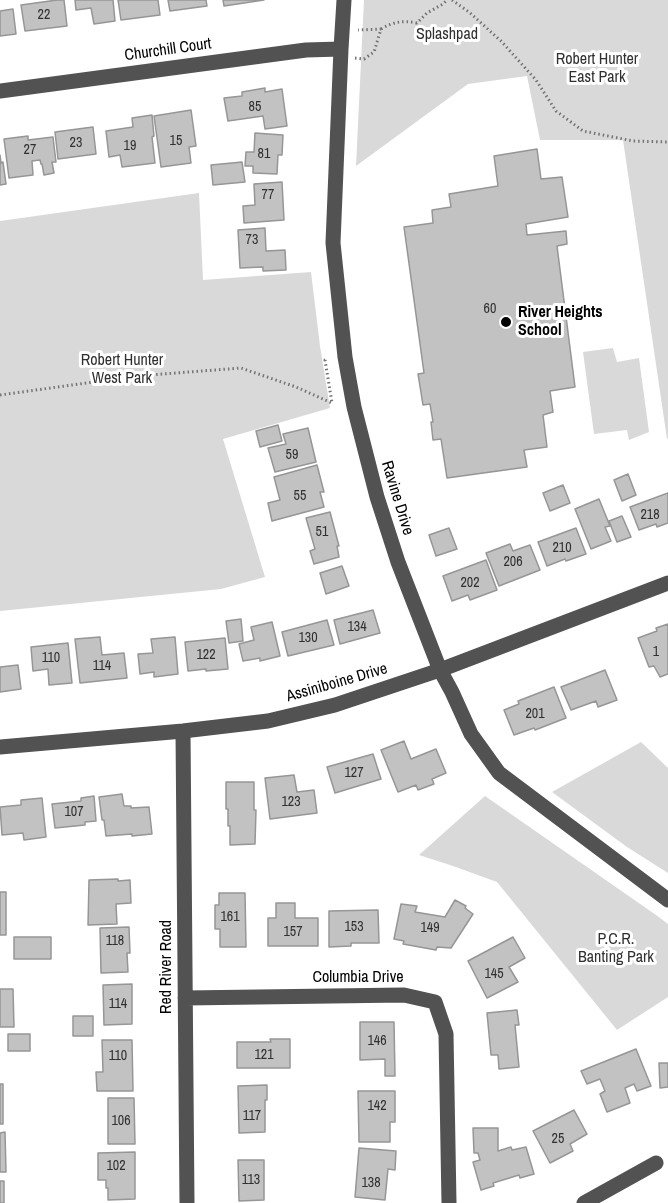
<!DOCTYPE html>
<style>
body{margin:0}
canvas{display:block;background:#fff}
</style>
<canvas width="668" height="1203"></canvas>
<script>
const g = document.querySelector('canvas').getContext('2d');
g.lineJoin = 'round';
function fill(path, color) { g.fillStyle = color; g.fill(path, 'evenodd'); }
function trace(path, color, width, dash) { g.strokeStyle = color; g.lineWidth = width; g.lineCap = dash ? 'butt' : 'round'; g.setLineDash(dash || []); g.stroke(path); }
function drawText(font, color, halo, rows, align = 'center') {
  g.font = font + ' "Archivo Narrow",sans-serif'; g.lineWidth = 6; g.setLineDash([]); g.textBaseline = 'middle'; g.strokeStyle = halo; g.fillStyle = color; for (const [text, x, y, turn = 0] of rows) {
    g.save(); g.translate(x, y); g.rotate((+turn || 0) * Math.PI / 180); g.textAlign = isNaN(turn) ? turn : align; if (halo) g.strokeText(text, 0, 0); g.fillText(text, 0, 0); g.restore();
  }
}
fill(new Path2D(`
 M364 0H668V438L667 439 623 140H540L527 76 468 84 356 166Z
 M199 193 203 280 311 272 320 346 330 408 223 439 265 577 221 589 0 611V221Z
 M613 348 617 362 639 358 649 432 629 440 627 430 594 434 583 352Z
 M641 742 668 768V873L627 847 552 792Z
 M485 796 656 915 668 924V997L617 1030 497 882 453 866 419 855Z`), '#d9d9d9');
const building = new Path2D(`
 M57 0H64L67 26 25 31 21 5Z
 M75 0H113L115 21 94 24 91 8 76 10Z
 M118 0H158L160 15 121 20Z
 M168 0H206L207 6 170 11Z
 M223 0H264L224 6Z
 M13 9 16 34 0 36V11Z
 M265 88V92L282 89 287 126 265 129 263 116 228 121 224 98 242 96V92Z
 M191 110 196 146 189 147 191 163 161 167 154 116Z
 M152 115 154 136 152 137 155 163 122 167 120 155 109 157 106 131 133 127 132 118Z
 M93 127 96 154 58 159 55 132Z
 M255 133 283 135 282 155H278L277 174 253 173V166H245L246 152H254Z
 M28 136V140L53 137 56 162H52L54 173 44 175 42 164H41L40 160 32 161 33 175 9 178 4 139Z
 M537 149 541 179 562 177 568 217 526 224 527 235 566 231 567 244 557 246 575 387 550 391 553 412 543 415 547 447 524 450 527 467 447 478 441 439 433 440 431 422H433L430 404 423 405 418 374 424 373 404 227 433 223 432 210 451 207 449 194 498 186 494 156Z
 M0 155 1 163 3 162 6 184 0 185Z
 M242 162 245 182 213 185 211 165Z
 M282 182 284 220 244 223 243 206 255 205 254 184Z
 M265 228 266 251 285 250 286 270 263 271V267L240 268 238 230Z
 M278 425 282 441 260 447 256 431Z
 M308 428 316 462 275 472 268 448 286 444 283 434Z
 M317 465 324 492H320L324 507 272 521 268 503 280 500 274 477Z
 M628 474 636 495 622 501 614 480Z
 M563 485 570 503 550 511 543 493Z
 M668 493V523L657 527 656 524 639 530 630 507Z
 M599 499 610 526 605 527 611 541 591 549 575 509Z
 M330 512 339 546H337L339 557 314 564 310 551 315 549 306 518Z
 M622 516 631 537 617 542 609 521Z
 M449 528 457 549 436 556 429 535Z
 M576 528 586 554 566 561 565 559 547 566 538 542Z
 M510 544 513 551 530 545 540 570 499 586 486 553Z
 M486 560 497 590 470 600 468 595 452 601 443 576Z
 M342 566 349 586 326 594 320 573Z
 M373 610 380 633 340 644 334 620Z
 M241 619 243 641 229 643 226 621Z
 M327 620 334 645 288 656 282 632Z
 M272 622 280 656 260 661V658L243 661 239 644 254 640 251 627Z
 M668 624V674L660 677 654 666 649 667 638 638 657 631 656 628Z
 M100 637 102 655 124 653 127 678 80 683 75 639Z
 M175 637 178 674 154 677V672L140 674 138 654 153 653 151 639Z
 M225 638 228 669 206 671V669L188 671 185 642Z
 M68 643 72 683 49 685 48 669 33 671 31 647Z
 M18 665 21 689 0 692V667Z
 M605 670 617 700 598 707 596 701 571 710 561 687Z
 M554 687 566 718 535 730 534 728 514 735 504 710 519 704 518 701Z
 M404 741 411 759 436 749 446 773 432 779 434 784 418 790 416 785 398 792 381 750Z
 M373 754 381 779 335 793 327 767Z
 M294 775 297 792 314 790 317 813 270 819 265 778Z
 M226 782H254V810H256L255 844 230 845V826H228V809H226Z
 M122 794 124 806H131V808L149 807 152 834 132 836V834L106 836 104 820H102L99 797Z
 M94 796 96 821 85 822V825L55 828 52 804 81 801V798Z
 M42 798 46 837 24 840 23 833 2 835 0 807 21 805V800Z
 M118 879V881L130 880 131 903 116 904 117 924 88 925 89 880Z
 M0 892H6V935H0Z
 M219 893H245L246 947H220V929H215V905H219Z
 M455 900 466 906 465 908 473 914 451 948 437 947 436 950 403 944 404 941 394 939 401 904 417 906 415 912 445 917Z
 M276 903H295V918H318V946H268V918H276Z
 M378 910 379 943H351V946L329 947V911Z
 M129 927 130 953H127L128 972 101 973 100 928Z
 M14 937H51V959H14Z
 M513 937 525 958 509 967 518 982 487 998 468 961Z
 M132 984V1024L104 1025 103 985Z
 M0 989H13L14 1027H0Z
 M517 1010 519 1025H515L519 1067 499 1069 498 1055H491L487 1013Z
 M73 1016H93V1036H73Z
 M360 1022H394L395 1076H385V1059L360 1060Z
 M8 1034H30V1051H8Z
 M270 1039H290V1068H237V1042H271Z
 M102 1040H132L133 1091H97L96 1072H103Z
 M636 1049 651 1086 637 1091 634 1084 625 1088 630 1103 607 1112 600 1094 605 1091 600 1079 587 1084 581 1071Z
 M659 1063H668V1087L660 1088Z
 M0 1084H3V1124H0Z
 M267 1085V1100H265V1132L239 1133 238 1086Z
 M358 1091H395V1122H390V1142H359Z
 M108 1098H134L135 1144H108Z
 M574 1110 587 1134 570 1144 573 1151 550 1163 533 1131Z
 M473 1128H498V1151L511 1147 512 1150 526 1147 534 1174 520 1178 519 1175 493 1183 494 1186 481 1190 473 1162 480 1160 478 1153H474Z
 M5 1132 6 1172H0V1133Z
 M359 1148 396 1151 395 1170 388 1169 385 1200 355 1197Z
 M135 1152V1199L108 1200V1188H106V1180H98V1153Z
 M238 1160H264V1200L239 1201Z
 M0 1181H4V1203H0Z`);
fill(building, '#c2c2c2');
trace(building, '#969696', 1.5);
trace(new Path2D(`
 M452 0 469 12 501 41 536 80 556 111 583 131 633 141 668 142
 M381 29C393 22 403 20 417 23L427 13 443 4 447 0
 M355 58 364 59 374 52 381 29 358 30
 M0 395 137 376 241 368 296 387 332 403 325 360 328 359`), '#747474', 3, [1.5, 3]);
trace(new Path2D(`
 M344 0 341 49 333 243 345 357 354 407 377 497 398 562 440 670 452 692 471 734 499 773 668 900
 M0 91 306 50 341 49
 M183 731 187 1203
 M0 747 183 731 268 721 335 705 440 670 668 583
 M185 998 404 995 435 1002 446 1034 449 1203
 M584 1203 656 1163`), '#525252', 15);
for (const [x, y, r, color] of [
 [506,322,6,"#000"]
]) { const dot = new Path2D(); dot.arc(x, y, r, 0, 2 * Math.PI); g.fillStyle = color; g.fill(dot); trace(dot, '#fff', 2); }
drawText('14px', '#303030', null, [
 ["22",44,15],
 ["85",255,107],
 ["15",176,141],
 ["23",76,143],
 ["19",130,146],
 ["27",30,150],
 ["81",264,154],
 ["77",268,195],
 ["73",252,240],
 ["60",490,309],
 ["59",292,455],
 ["55",300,496],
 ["218",650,515],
 ["51",322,532],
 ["210",562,548],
 ["206",513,562],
 ["202",470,583],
 ["134",357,627],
 ["130",308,638],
 ["1",656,652],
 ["122",206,655],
 ["110",51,658],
 ["114",102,666],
 ["201",535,714],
 ["127",354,773],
 ["123",291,802],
 ["107",74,812],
 ["161",230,917],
 ["153",354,927],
 ["149",430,928],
 ["157",293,932],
 ["118",115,941],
 ["145",494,974],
 ["114",118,1004],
 ["146",377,1041],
 ["121",264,1055],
 ["110",118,1056],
 ["142",377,1106],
 ["117",252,1116],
 ["106",121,1121],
 ["25",558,1139],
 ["102",116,1166],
 ["113",251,1180],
 ["138",371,1183]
]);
drawText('16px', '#303030', '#fff', [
 ["Splashpad",447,35],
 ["Robert Hunter",597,60],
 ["East Park",597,78],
 ["Robert Hunter",122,361],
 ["West Park",122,379],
 ["P.C.R.",616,940],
 ["Banting Park",616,958]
]);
drawText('16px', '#000', '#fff', [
 ["Churchill Court",168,50,-8],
 ["Ravine Drive",397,498,73],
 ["Assiniboine Drive",337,683,-16],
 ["Red River Road",167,967,-90],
 ["Columbia Drive",358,978]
]);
drawText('bold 16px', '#000', '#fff', [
 ["River Heights",518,313],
 ["School",518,331]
], 'left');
</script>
